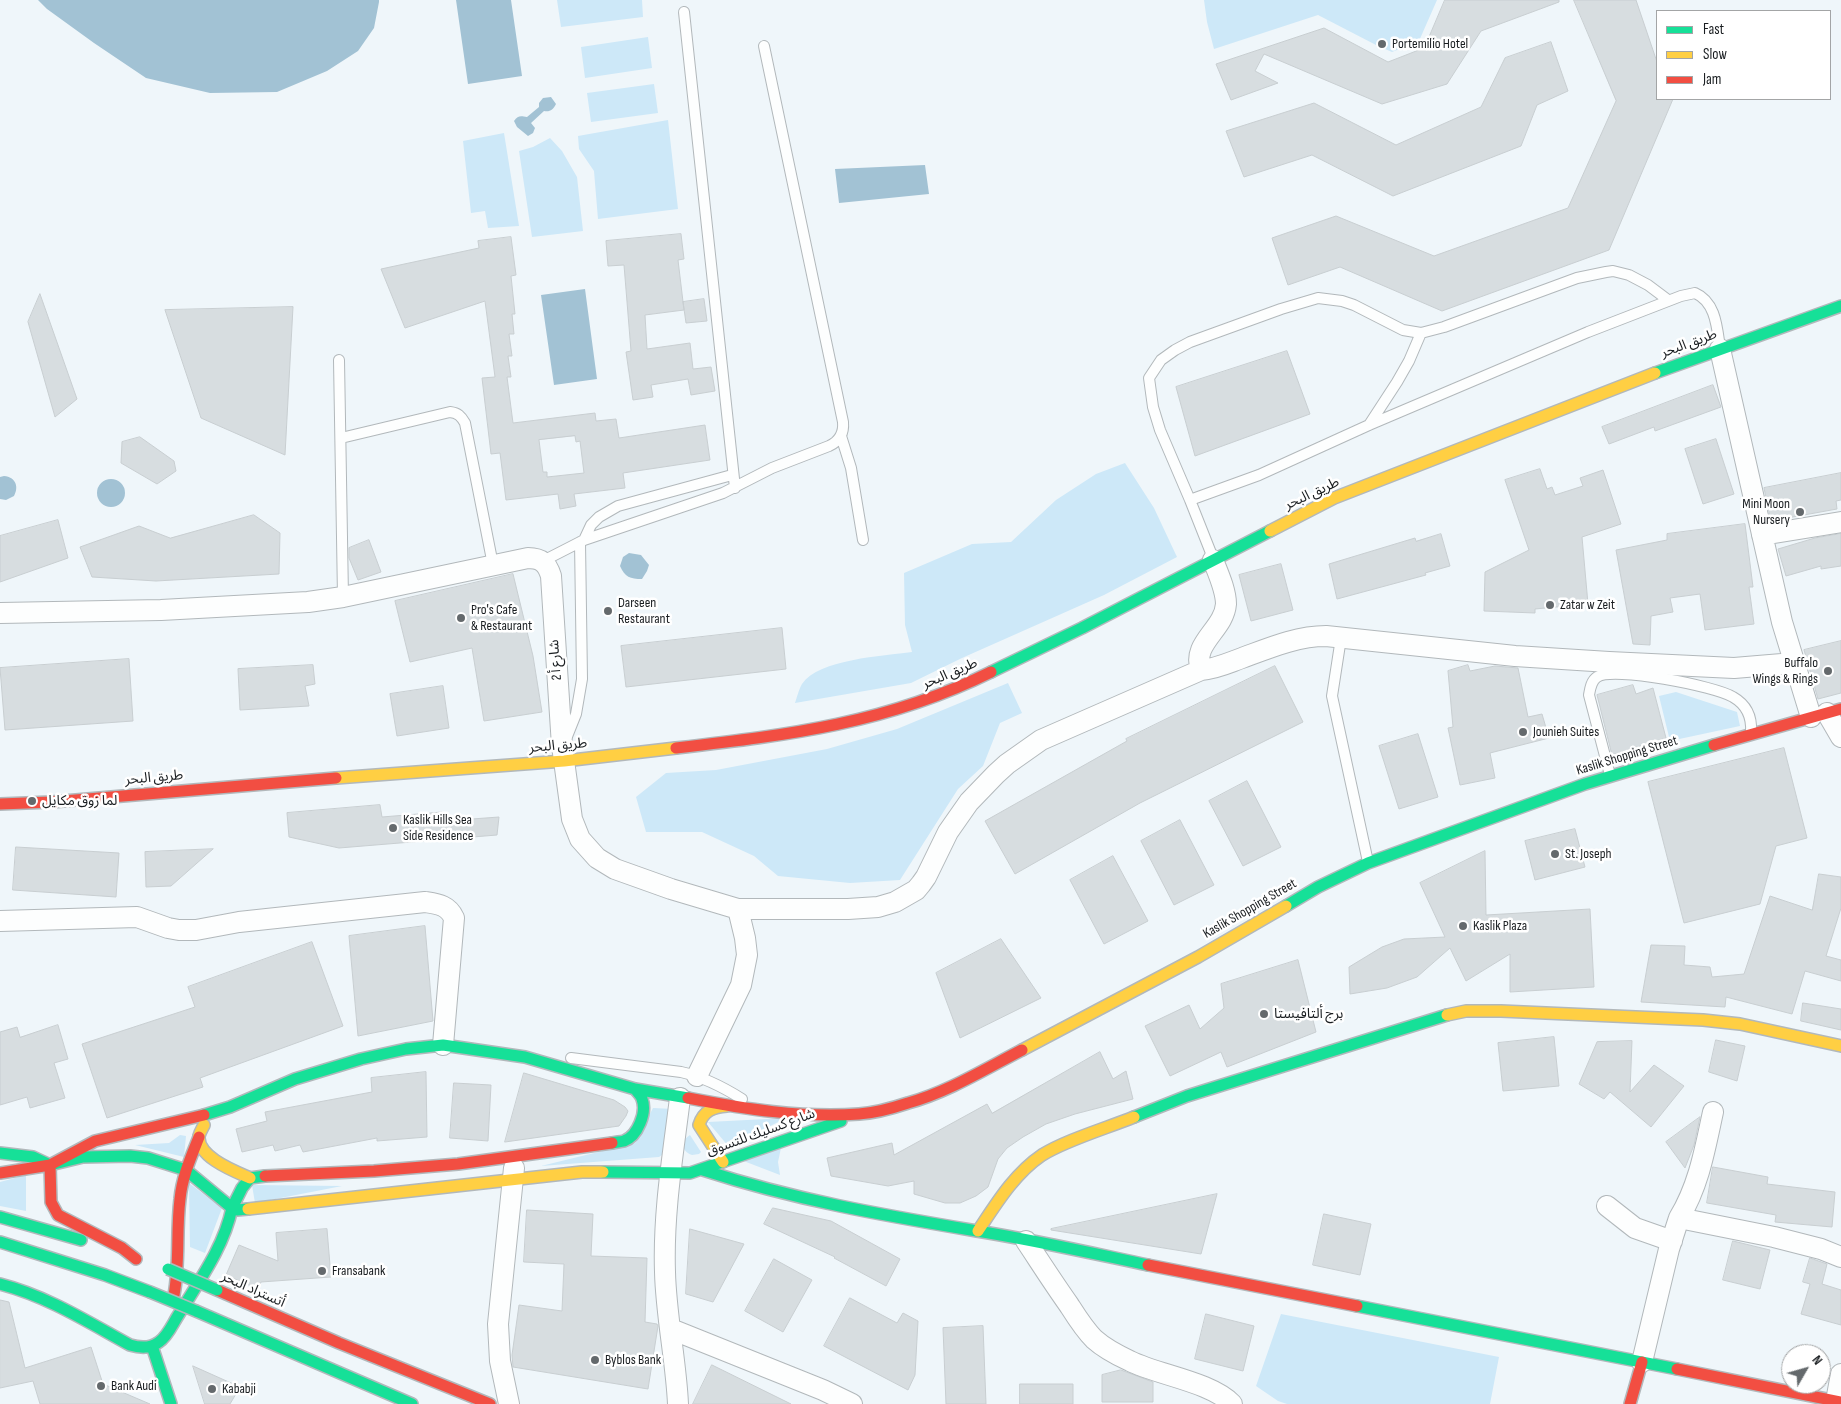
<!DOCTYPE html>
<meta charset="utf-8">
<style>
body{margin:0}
#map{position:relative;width:1841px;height:1404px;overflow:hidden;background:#eff6fa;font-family:"Sofia Sans Condensed",sans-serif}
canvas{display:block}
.legend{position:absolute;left:1656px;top:10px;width:175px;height:90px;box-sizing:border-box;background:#fff;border:1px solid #a3a5a6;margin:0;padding:6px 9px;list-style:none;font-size:15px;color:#191d20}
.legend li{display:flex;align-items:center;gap:10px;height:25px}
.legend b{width:25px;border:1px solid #a3a5a6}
.north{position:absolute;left:1781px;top:1344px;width:50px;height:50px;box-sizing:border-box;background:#fff;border:1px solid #a3a5a6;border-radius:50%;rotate:52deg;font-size:14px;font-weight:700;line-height:20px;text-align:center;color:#191d20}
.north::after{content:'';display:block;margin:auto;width:18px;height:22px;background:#64696c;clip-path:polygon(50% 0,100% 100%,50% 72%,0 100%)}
</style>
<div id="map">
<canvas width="1841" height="1404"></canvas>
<ul class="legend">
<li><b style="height:6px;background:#16e098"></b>Fast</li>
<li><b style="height:6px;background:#ffcf43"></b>Slow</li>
<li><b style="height:6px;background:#f24e42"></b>Jam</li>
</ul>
<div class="north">N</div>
</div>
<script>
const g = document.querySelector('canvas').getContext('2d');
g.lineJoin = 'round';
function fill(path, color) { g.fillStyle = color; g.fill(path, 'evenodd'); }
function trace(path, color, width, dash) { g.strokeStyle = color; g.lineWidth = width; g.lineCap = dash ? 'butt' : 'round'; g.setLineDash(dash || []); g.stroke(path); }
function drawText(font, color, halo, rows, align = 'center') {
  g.font = font + ' "Sofia Sans Condensed","Noto Sans Arabic",sans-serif'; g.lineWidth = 5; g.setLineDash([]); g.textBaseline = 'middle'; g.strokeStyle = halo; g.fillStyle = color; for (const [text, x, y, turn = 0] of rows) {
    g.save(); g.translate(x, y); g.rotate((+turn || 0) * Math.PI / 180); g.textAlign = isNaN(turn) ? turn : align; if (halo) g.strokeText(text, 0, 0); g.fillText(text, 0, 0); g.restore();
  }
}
fill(new Path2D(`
 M557 0H642L643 17 561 27Z
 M1204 0H1437L1419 41 1392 52 1376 45 1318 15 1214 49 1207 22Z
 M648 37 652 68 585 78 581 47Z
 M654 84 658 113 591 122 587 93Z
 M668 120 678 209 598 219 594 171 579 149 578 136Z
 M504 133 519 226 488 228 485 211 471 213 463 141Z
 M550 138 562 151 577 177 583 231 532 237 519 151 533 147Z
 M1125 463 1154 508 1177 557 1104 595 962 658 911 683 795 703C797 697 799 689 802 684 819 659 883 656 912 652L905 625 904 573 972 544 1011 542 1056 500 1096 474Z
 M1008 683 1022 713 1000 723 983 766 958 789 900 880 850 883 778 876 754 856 702 832H646L636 797 666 773 716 770 827 749 897 729Z
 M1676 692 1737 712 1740 726 1670 741 1659 696Z
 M653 1108 674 1109 669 1150 659 1157 541 1166 635 1143Z
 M786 1118 729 1147 708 1122Z
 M180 1135 186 1136 184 1157 135 1145 169 1143Z
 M690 1135 701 1152 699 1154 692 1155C681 1151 680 1141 690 1135Z
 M781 1148 778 1162 780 1175 741 1160Z
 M26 1175V1211L0 1206V1182Z
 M189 1183 222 1208 205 1253 190 1247Z
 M252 1185 342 1186 255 1203Z
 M1281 1314 1499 1357 1490 1404H1287L1278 1401 1256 1386Z`), '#cde8f8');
fill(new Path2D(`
 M38 0H379V2L374 28 358 51 327 71 277 92 210 93 146 78 94 43 47 9Z
 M456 0H511L522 76 468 84Z
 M551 97 556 104C553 110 550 112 544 111L531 123 535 128 533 133 528 136 517 127 514 121C518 115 521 116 527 117L539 107V103L543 98Z
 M925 165 929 194 839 203 835 169Z
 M585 289 597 379 554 385 541 295Z
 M4 476C16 477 19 487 14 496L6 500 0 499V477Z
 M97 493a14 14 0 1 1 28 0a14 14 0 1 1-28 0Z
 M629 553 641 555 649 565 647 571 642 579C630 579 625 577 620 566L623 557Z`), '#a2c2d4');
const building = new Path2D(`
 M1445 0H1559V2L1481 31 1447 84 1382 104 1264 54 1255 71 1278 83 1231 100 1216 64 1324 28 1388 62 1424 48Z
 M1574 0H1636L1657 62V99H1673L1609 250 1442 311 1340 267 1288 285 1272 238 1336 216 1434 256 1568 208 1616 101Z
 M1551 42 1568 91 1537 105 1521 146 1393 196 1312 155 1244 177 1226 131 1314 103 1396 145 1481 107 1505 58Z
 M681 234 684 259 678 260 684 310 645 315 647 349 690 343 693 369 711 367 715 391 691 395 688 379 651 385 653 397 633 400 626 352 631 351 624 265 608 266 606 241Z
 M511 237 516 275 511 276 515 314H512L514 334H509L512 356H508L511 377H507L513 423 595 413 596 421 616 419 619 438 705 425 710 460 623 473 625 488 574 494 576 506 560 509 558 494 506 500 500 453 491 454 482 378 495 377 485 301 405 328 381 269 479 248 478 241ZM575 436 576 442 580 441 584 473 547 477V472H543L539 440Z
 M40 294 77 399 55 417 28 322Z
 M704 299 707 321 686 323 683 302Z
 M293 307 285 455 201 418 165 310Z
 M1287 351 1310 414 1195 456 1176 387Z
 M1713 385 1721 407 1655 431 1654 427 1609 444 1602 427Z
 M140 437 174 461 176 471 157 484 121 463 122 442Z
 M1716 439 1734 494 1703 504 1685 449Z
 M1540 469 1547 489 1552 487 1555 495 1583 486 1580 478 1603 470 1621 524 1582 537 1588 604 1535 609V613L1484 611 1485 572 1529 550 1505 480Z
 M1841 473V500L1836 501 1837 509 1771 521 1764 488Z
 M254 515 280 533 279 574 156 581 92 577 80 547 139 526 170 538Z
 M58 520 68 558 0 582V536Z
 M1745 524 1753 587H1749L1754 624 1705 630 1700 594 1670 598 1673 612 1651 616 1650 645 1633 644 1616 550 1667 540V534Z
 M1441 534 1450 566 1425 573 1426 575 1337 599 1329 564 1415 538 1416 541Z
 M1841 534V566L1821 569V566L1786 576 1778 549 1815 538Z
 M369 540 381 572 358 580 349 558V548Z
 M1281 564 1293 610 1251 621 1239 575Z
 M513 574 533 656 542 712 484 721 472 648 410 662 395 601Z
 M782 628 786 669 626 687 621 646Z
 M1841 641V693L1818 699 1804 650Z
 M129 659 133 721 5 730 0 668Z
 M313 665 315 684 305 686 309 706 240 710 238 669Z
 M1468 665 1470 671 1495 666 1518 668 1528 717 1542 714 1549 738 1490 753 1495 778 1460 785 1448 728 1453 727 1448 671Z
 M1275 666 1303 722 1140 803 1015 874 985 821 1127 741 1126 739Z
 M1633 685 1636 694 1653 688 1666 738 1612 755 1597 695Z
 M443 686 449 728 397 736 390 694Z
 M1418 734 1438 797 1399 809 1379 746Z
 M1784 748 1807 838 1776 846 1760 904 1684 923 1648 782Z
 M1247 781 1281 847 1243 866 1209 801Z
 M380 805 382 817 442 812 445 821 499 817 497 835 339 848 289 837 287 813Z
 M1180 820 1214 885 1174 905 1141 841Z
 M1575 829 1585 867 1535 880 1525 841Z
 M16 847 119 853 116 897 13 890Z
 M213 849 171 886 146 887 145 852Z
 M1485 851 1486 915 1590 909 1594 987 1510 992V954L1466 981 1450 948 1417 977 1387 988 1350 994 1349 967 1382 947 1404 939 1445 937 1420 883Z
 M1113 856 1148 921 1104 944 1070 880Z
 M1819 874 1841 877V908L1826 956 1841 960V981L1805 971 1792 1014 1726 997 1725 1007 1641 1002 1651 945 1685 946 1684 965 1710 967 1712 977 1744 974 1770 896 1812 910Z
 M425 926 433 1021 358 1036 349 936Z
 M1001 939 1041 998 960 1038 936 973Z
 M312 942 343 1026 200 1078 203 1087 107 1118 82 1044 195 1007 188 987Z
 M1298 960 1316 1032 1227 1067 1221 1052 1170 1076 1145 1026 1189 1005 1200 1029 1224 1008 1221 984Z
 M1803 1003 1841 1009V1030L1801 1021Z
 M58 1025 68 1059 54 1063 65 1098 30 1108 27 1097 0 1105V1032L17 1027 20 1037Z
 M1554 1037 1559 1086 1503 1091 1498 1043Z
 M1716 1040 1745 1046 1737 1081 1709 1072Z
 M1632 1041 1630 1092 1654 1065 1684 1086 1651 1127 1610 1092 1604 1099 1579 1084 1597 1042Z
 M1100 1052 1113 1079 1126 1071 1133 1099 1075 1114 1046 1124 1023 1137 1007 1148 998 1159 988 1187 976 1196 960 1203H945L914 1194V1181L888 1186 831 1176 827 1158 892 1143 894 1155 987 1104 992 1113Z
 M426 1072 427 1137 377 1141V1138L303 1152 300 1145 275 1151 273 1145 242 1152 236 1129 267 1121 265 1112 372 1092 371 1078Z
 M524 1073 614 1100 625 1107 628 1111 626 1116 619 1126 505 1142Z
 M454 1083 491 1085 488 1141 450 1138Z
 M1700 1117 1694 1145 1685 1168 1666 1142Z
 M1713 1167 1768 1177 1767 1184 1835 1192 1832 1227 1775 1222 1776 1215 1707 1203Z
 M1217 1194 1201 1254 1051 1230V1229Z
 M773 1208 831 1221 900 1259 886 1286 834 1258 835 1257 764 1224Z
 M527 1210 593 1214 591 1256 647 1258 645 1322 657 1324 658 1326 648 1389 513 1367 512 1355 519 1305 562 1311 564 1264 524 1262Z
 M1324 1214 1371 1224 1360 1275 1313 1265Z
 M327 1229 331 1277 261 1282 258 1289 226 1275 239 1245 278 1261 276 1233Z
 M690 1229 744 1244 713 1302 686 1294Z
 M1733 1241 1770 1250 1760 1289 1723 1280Z
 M1810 1258 1827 1264 1822 1284 1841 1290V1325L1801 1314 1810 1284 1803 1282Z
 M774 1259 812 1280 783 1332 745 1311Z
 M850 1298 897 1323 903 1313 918 1321 915 1375 908 1390 824 1346Z
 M0 1300 9 1302 25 1368 91 1347 103 1384 150 1404H40L33 1381 0 1388Z
 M1206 1314 1254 1326 1243 1371 1195 1359Z
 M983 1326 986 1404H946L943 1328Z
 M712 1365 791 1404H693Z
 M193 1366 240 1387 230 1404H205Z
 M1121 1370 1153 1382V1402H1102V1375Z
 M1020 1384H1073V1404H1020Z`);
fill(building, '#d7dde0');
trace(building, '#c8ced1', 1);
const lane = new Path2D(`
 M684 12 735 488
 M339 360 343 597
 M1369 425 1397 382 1409 361 1421 333
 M841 436 851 468 863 540
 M341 438 450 412C458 413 461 416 465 423L493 565
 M1190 500 1160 430 1153 407 1149 378 1161 360 1175 350 1190 342 1281 309 1318 298 1342 301 1354 305 1403 330 1421 333 1444 327 1577 278 1606 272 1613 271 1629 275 1648 285 1668 300
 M584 540 591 525 599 517 618 506 732 475
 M1213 558 1190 500 1259 475 1369 425 1588 332 1681 296 1695 293C1716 302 1717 328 1720 348
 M543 561 584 540 723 493 772 468 829 446C840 441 844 433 843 422L764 46
 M1341 638 1332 696 1368 862
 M566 739 576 714 582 679 580 542
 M1610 775 1589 695C1590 689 1591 681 1597 677 1613 666 1715 686 1733 697 1747 705 1752 717 1751 732
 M571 1058 681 1072C704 1077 723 1087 742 1099`);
const street = new Path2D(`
 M1720 349 1782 622 1811 717
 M1762 535 1841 522
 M1213 560C1218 573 1226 590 1226 604 1224 630 1191 643 1201 670 1216 669 1228 663 1242 658 1269 648 1297 636 1326 636L1515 656 1609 662 1734 668 1794 663
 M0 613 161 610 308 602 343 597 528 558C541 558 547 563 551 576L562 746 572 819 580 839 597 858 615 869 671 889 738 909H848L878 907 895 902 916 890 921 884 926 877 948 832 969 802 996 774 1007 764 1041 740 1201 670
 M1827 713 1841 737
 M0 921 137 917 168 928 179 930H196L239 922 425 902C438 904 448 905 454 918L443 1045
 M697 1076 741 985 747 955 745 938 738 909
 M1607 1206 1635 1228 1672 1241
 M1679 1218C1699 1185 1705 1149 1713 1112
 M1026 1241C1040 1262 1054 1284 1069 1305 1076 1316 1084 1329 1094 1339 1104 1348 1117 1355 1130 1361 1158 1375 1211 1382 1232 1404
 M671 1329 823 1390 852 1404
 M1642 1362 1669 1249 1679 1218 1774 1237 1821 1249 1841 1257
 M1836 1401 1841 1374
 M509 1404 500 1361 498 1324 514 1168
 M678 1404C676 1360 666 1316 665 1272 663 1213 673 1155 680 1098`);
const fast = new Path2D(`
 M1655 373 1841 306
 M991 672 1082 628 1270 531
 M1286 906 1318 887 1368 863 1585 784 1714 745
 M204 1115 230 1107 295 1079 361 1059 406 1049 443 1045 525 1057 635 1089 688 1098
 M1134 1117 1187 1096 1447 1015
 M612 1143C615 1142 620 1142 624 1141 638 1136 647 1112 642 1099 641 1095 637 1092 635 1089
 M0 1153 33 1157 50 1165 83 1157 130 1156 148 1158 186 1170 232 1208 242 1188 250 1178 265 1176
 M703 1170C795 1200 882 1215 977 1231 1034 1240 1091 1253 1148 1265
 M603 1172 690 1173 841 1121
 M0 1217 81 1240
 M0 1242 105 1275 150 1292
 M0 1284C47 1296 88 1322 130 1345 140 1348 150 1349 159 1342 168 1336 173 1323 179 1314 199 1281 224 1247 232 1208L237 1210 248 1209
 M1357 1306 1677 1369
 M196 1311 412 1404
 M152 1346 171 1404`);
const slow = new Path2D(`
 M1270 531 1334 498 1655 373
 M336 778 564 761 676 748
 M1447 1015 1466 1011H1501L1703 1020 1740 1024 1841 1046
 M1022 1050 1198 957 1286 906
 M204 1125C202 1129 200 1132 199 1136 197 1157 234 1171 250 1178
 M723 1162 699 1125C703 1111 713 1107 727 1106
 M248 1209 582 1172H603
 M978 1231C996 1204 1014 1174 1042 1155 1066 1140 1107 1128 1134 1117`);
const jam = new Path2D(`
 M1714 745 1841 709
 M676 748C789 735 888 723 991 672
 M0 804 52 802 336 778
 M688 1098C745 1109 801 1118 859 1114 875 1113 893 1108 908 1103 948 1092 985 1069 1022 1050
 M50 1165 95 1141 204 1115
 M0 1173 50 1165 51 1202 58 1215 122 1248 136 1259
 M265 1176 374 1171 458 1164 612 1143
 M1148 1265 1357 1306
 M217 1290 339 1343 490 1404
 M174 1295C180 1263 176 1231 180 1199 182 1177 191 1157 199 1137
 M1677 1369 1841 1402
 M1630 1404 1642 1362`);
trace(lane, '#b2b8bb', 12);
trace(street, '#b2b8bb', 22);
trace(fast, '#b2b8bb', 14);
trace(slow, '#b2b8bb', 14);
trace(jam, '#b2b8bb', 14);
trace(lane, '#fdfefe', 10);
trace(street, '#fdfefe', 20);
trace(fast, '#16e098', 11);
trace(slow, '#ffcf43', 11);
trace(jam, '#f24e42', 11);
const fastBridge = new Path2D(`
 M168 1269 217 1290
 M150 1292 196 1311`);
trace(fastBridge, '#b2b8bb', 14, []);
trace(fastBridge, '#16e098', 11);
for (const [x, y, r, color] of [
 [1382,44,5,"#64696c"],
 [1800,512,5,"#64696c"],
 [1550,605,5,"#64696c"],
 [608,611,5,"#64696c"],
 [461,618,5,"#64696c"],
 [1828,671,5,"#64696c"],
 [1523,732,5,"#64696c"],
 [32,801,5,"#64696c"],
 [393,828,5,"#64696c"],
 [1555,854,5,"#64696c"],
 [1463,926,5,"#64696c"],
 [1264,1014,5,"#64696c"],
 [322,1271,5,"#64696c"],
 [595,1360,5,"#64696c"],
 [101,1386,5,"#64696c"],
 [212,1389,5,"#64696c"]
]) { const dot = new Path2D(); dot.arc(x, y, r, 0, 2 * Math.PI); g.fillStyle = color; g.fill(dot); trace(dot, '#fff', 2); }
drawText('14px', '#191d20', '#fff', [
 ["Portemilio Hotel",1392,44],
 ["Mini Moon",1790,504,"right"],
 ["Nursery",1790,520,"right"],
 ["Darseen",618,603],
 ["Restaurant",618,619],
 ["Zatar w Zeit",1560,605],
 ["Pro's Cafe",471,610],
 ["& Restaurant",471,626],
 ["Buffalo",1818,663,"right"],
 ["Wings & Rings",1818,679,"right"],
 ["Jounieh Suites",1533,732],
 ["لما زوق مكايل",42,801],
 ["Kaslik Hills Sea",403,820],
 ["Side Residence",403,836],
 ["St. Joseph",1565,854],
 ["Kaslik Plaza",1473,926],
 ["برج ألتافيستا",1274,1014],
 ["Fransabank",332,1271],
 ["Byblos Bank",605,1360],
 ["Bank Audi",111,1386],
 ["Kababji",222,1389]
], 'left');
drawText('14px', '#191d20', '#fff', [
 ["طريق البحر",1689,344,-20],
 ["طريق البحر",1312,494,-25],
 ["شارع أ 2",556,660,-94],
 ["طريق البحر",950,674,-23],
 ["طريق البحر",558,746,-5],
 ["Kaslik Shopping Street",1627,756,-17],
 ["طريق البحر",154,778,-5],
 ["Kaslik Shopping Street",1250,909,-30],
 ["شارع كسليك للتسوق",761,1133,-20],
 ["أتستراد البحر",253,1290,24]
]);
</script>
